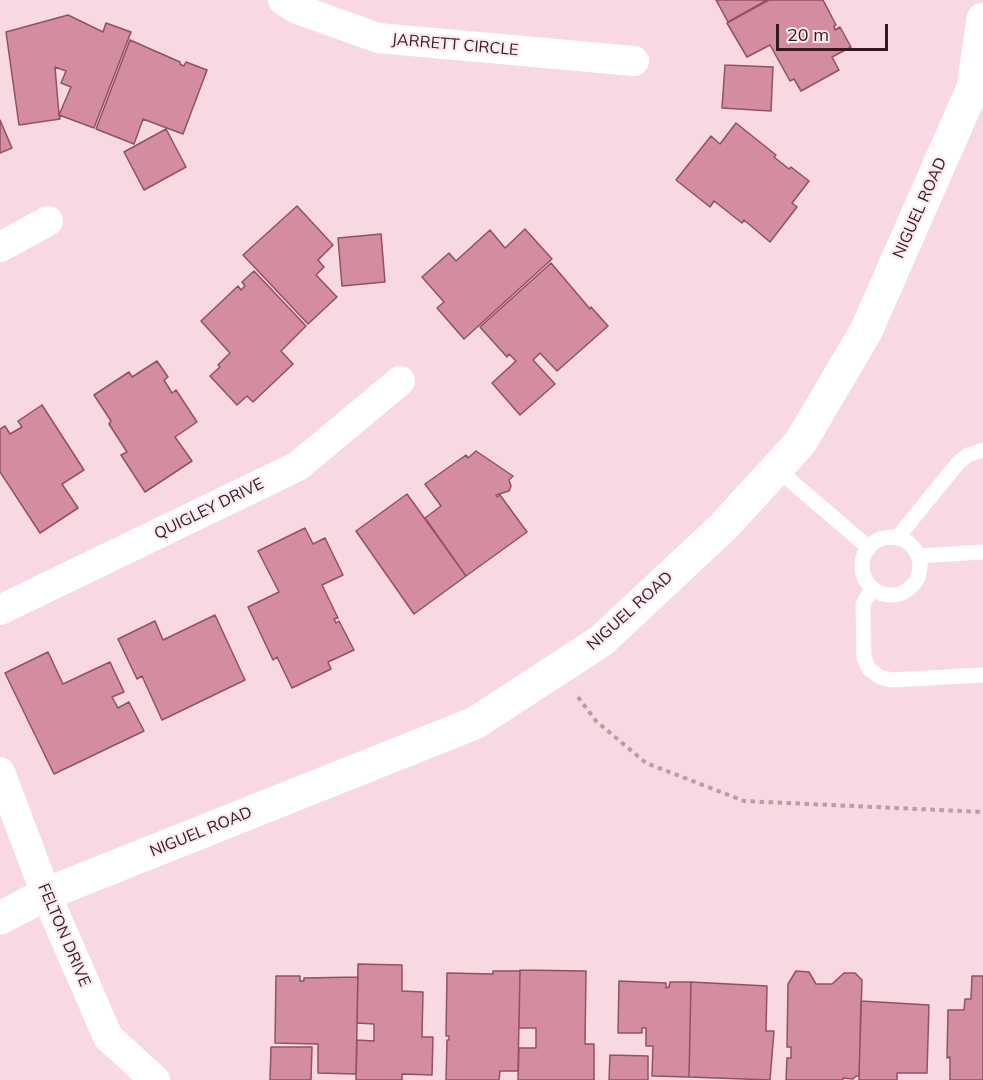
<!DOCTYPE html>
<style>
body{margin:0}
#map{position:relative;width:983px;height:1080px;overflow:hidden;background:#f9d9e1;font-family:Mulish,sans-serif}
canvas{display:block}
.scale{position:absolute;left:776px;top:24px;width:112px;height:27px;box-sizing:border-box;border:3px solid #351921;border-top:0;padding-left:8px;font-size:18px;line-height:21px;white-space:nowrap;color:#351921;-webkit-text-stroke:4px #fbebef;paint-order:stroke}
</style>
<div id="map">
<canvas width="983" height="1080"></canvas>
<div class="scale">20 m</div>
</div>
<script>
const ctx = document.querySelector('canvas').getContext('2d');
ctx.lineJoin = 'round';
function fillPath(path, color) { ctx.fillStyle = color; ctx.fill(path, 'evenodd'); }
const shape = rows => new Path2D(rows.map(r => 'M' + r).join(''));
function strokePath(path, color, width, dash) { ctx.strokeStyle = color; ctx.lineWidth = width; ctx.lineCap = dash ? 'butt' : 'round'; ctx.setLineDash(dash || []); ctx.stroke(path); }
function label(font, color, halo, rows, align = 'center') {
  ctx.font = font + ' Mulish,sans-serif'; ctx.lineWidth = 4.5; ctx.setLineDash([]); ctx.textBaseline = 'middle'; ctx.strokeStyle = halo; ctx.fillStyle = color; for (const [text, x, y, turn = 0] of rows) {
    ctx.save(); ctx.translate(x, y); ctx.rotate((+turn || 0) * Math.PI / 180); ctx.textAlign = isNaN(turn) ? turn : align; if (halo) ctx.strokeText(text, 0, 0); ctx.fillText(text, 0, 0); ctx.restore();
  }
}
const building = shape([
 [716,0,767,0,728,22,716,0],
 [769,0,823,0,836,25,834,26,835,30,840,27,851,47,832,57,839,70,801,91,794,79,790,81,770,45,747,57,727,23,769,0],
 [68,15,103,32,106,23,131,32,94,128,59,115,60,119,19,125,6,32,68,15],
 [55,67,66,71,61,83,71,87,59,115,55,67],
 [130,40,180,62,180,64,184,66,186,62,207,70,183,134,143,119,134,144,96,129,130,40],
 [725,65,773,67,771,111,722,108,725,65],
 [0,120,12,148,0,153,0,120],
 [736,123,776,155,774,157,789,169,791,167,809,181,792,203,797,207,770,242,744,220,742,223,714,201,710,207,676,180,711,136,720,144,736,123],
 [166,129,186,167,144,190,124,152,166,129],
 [297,206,333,245,318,260,324,267,316,275,337,297,308,324,243,255,297,206],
 [525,229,552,259,464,339,437,308,444,302,422,277,449,253,456,261,490,230,505,248,525,229],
 [381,234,385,282,342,286,338,238,381,234],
 [551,263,590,309,591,307,608,326,557,371,540,353,533,360,555,384,520,415,492,383,516,361,509,354,507,357,480,327,551,263],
 [254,271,306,326,281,351,293,364,253,402,247,396,237,405,210,376,220,367,218,365,230,353,201,321,238,286,241,290,245,286,242,282,254,271],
 [157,361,168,377,164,380,172,393,176,390,197,422,175,437,192,461,145,492,121,455,127,452,109,424,111,421,94,395,129,372,132,377,157,361],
 [42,405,84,470,62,484,78,508,40,533,0,472,0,429,5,426,10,434,22,427,18,421,42,405],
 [476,451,513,476,509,480,511,486,509,491,496,495,497,497,500,495,527,532,466,576,425,518,441,506,425,484,466,455,468,458,476,451],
 [407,494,466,576,414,614,356,531,407,494],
 [305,528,313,544,325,538,343,575,322,585,338,618,334,619,336,623,339,621,354,650,328,662,331,669,292,688,277,657,273,660,248,607,279,592,258,551,305,528],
 [215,615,245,680,162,720,142,676,137,679,118,639,155,621,163,640,215,615],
 [48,652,63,684,110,662,124,692,112,697,118,708,129,702,144,731,54,774,5,673,48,652],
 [358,964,402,965,402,991,423,992,422,1037,433,1037,432,1075,402,1074,402,1080,356,1080,357,1040,374,1041,374,1024,357,1023,358,964],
 [520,970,586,971,585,1044,594,1044,594,1080,518,1080,519,1048,536,1048,536,1028,519,1028,520,970],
 [493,971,520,971,518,1071,500,1071,499,1080,446,1080,447,1040,449,1040,449,1036,446,1036,447,973,493,974,493,971],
 [796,971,809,972,816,984,832,984,844,973,855,973,862,980,859,1076,856,1076,853,1079,843,1078,843,1080,786,1080,787,1058,791,1058,791,1047,787,1047,788,984,796,971],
 [276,976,300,976,300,981,304,981,304,978,358,977,356,1074,318,1073,318,1044,275,1043,276,976],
 [972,976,983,976,983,1080,950,1080,950,1057,947,1058,948,1010,964,1010,965,999,971,999,972,976],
 [619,981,666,983,666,988,669,987,670,982,691,982,689,1077,652,1076,653,1046,646,1046,646,1028,642,1028,642,1033,618,1033,619,981],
 [691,982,767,986,766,1031,774,1031,770,1080,689,1077,691,982],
 [861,1001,929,1005,927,1073,897,1073,897,1080,859,1080,861,1001],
 [271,1047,312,1047,311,1080,270,1080,271,1047],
 [610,1055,648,1056,648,1080,609,1080,610,1055]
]);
fillPath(building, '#d48ca0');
strokePath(building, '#925064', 1.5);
strokePath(shape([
 [578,697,596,721,646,763,744,801,983,812]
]), '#bb9ca4', 4, [4.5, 4.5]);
strokePath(shape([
 [777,469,869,548],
 '862 566a29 29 0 1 1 58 0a29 29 0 1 1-58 0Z',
 [897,538,958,463,968,455,983,450],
 [918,556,983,552],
 [872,589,863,604,864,658,869,669,880,677,892,680,983,675]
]), '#fff', 15);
strokePath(shape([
 [283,0,297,9,378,38,634,61],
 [0,247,48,221],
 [0,610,298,466,400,381],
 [0,772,46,894,108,1037,155,1080]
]), '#fff', 30);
strokePath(shape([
 [0,918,46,894,475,723,601,641,723,527,800,443,866,331,973,88,983,19]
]), '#fff', 33);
label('16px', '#351921', '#fbebef', [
 ["JARRETT CIRCLE",455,45,5],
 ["NIGUEL ROAD",920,208,-66],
 ["QUIGLEY DRIVE",209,509,-26],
 ["NIGUEL ROAD",630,611,-42],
 ["NIGUEL ROAD",201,832,-22],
 ["FELTON DRIVE",64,935,67]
]);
</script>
